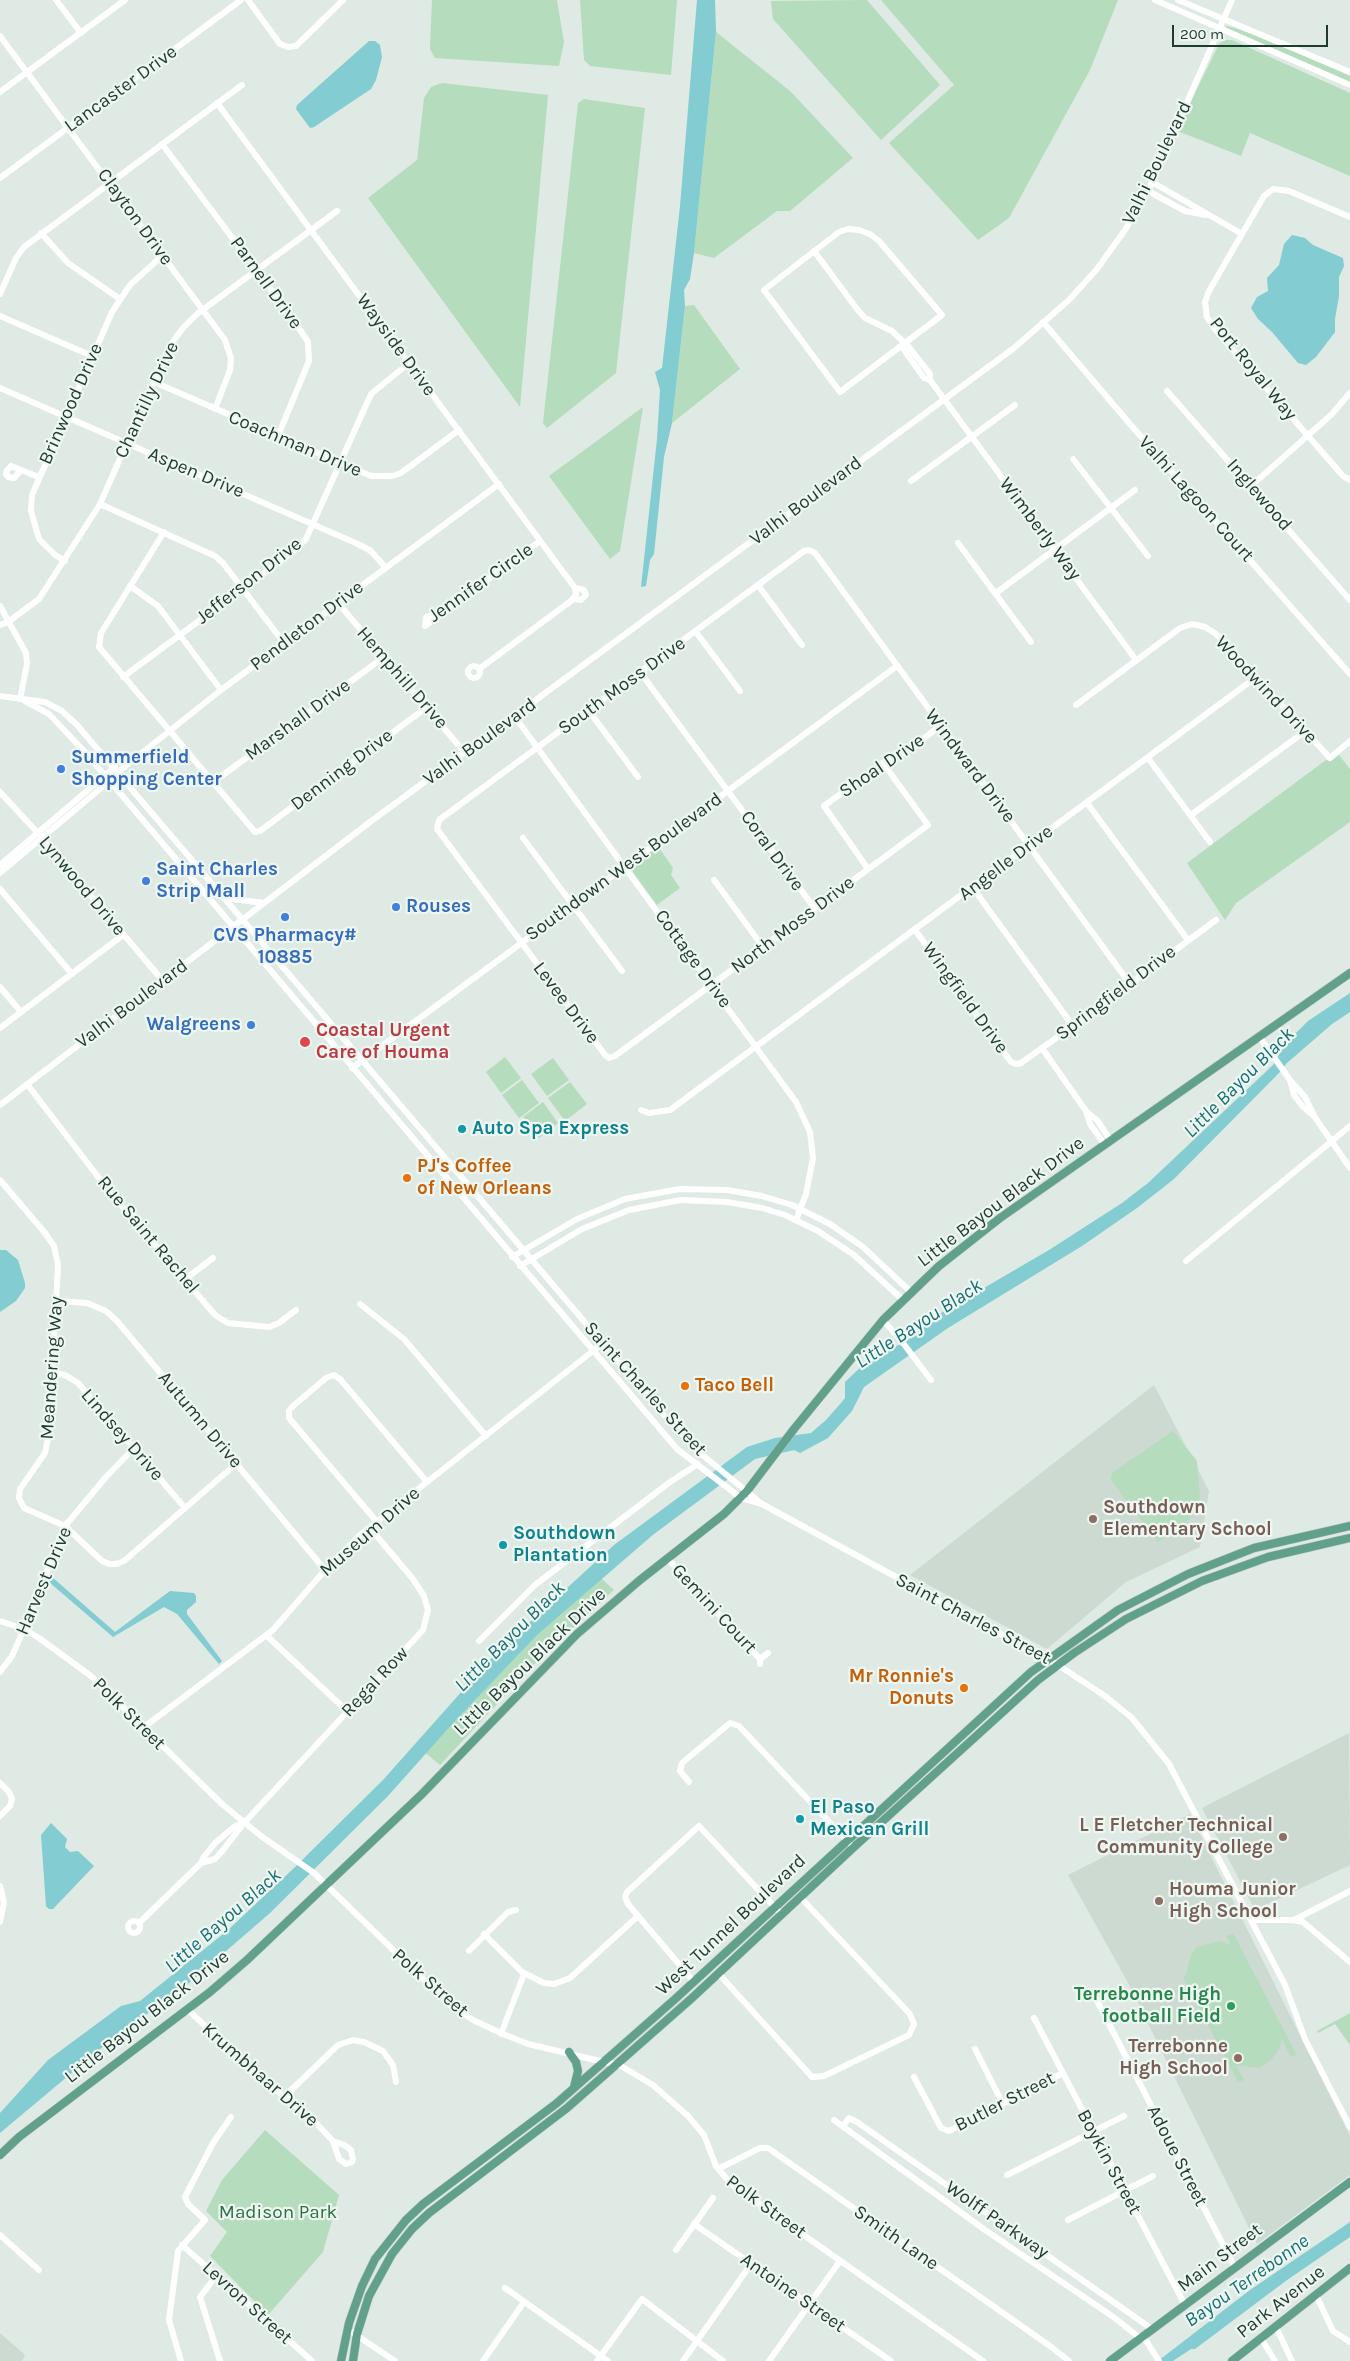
<!DOCTYPE html>
<style>
body{margin:0}
#map{position:relative;width:1350px;height:2361px;overflow:hidden;background:#deeae3;font-family:Karla,sans-serif}
canvas{display:block}
.scale{position:absolute;left:1172px;top:25px;width:156px;height:22px;box-sizing:border-box;border:2px solid #1f3a30;border-top:0;padding-left:6px;font-size:15px;line-height:18px;white-space:nowrap;color:#1f3a30;-webkit-text-stroke:4px #eef7f1;paint-order:stroke}
</style>
<div id="map">
<canvas width="1350" height="2361"></canvas>
<div class="scale">200 m</div>
</div>
<script>
const ctx = document.querySelector('canvas').getContext('2d');
ctx.lineJoin = 'round';
function fillPath(path, color) { ctx.fillStyle = color; ctx.fill(path, 'evenodd'); }
const shape = rows => new Path2D(rows.map(r => 'M' + r).join(''));
function strokePath(path, color, width, dash) { ctx.strokeStyle = color; ctx.lineWidth = width; ctx.lineCap = dash ? 'butt' : 'round'; ctx.setLineDash(dash || []); ctx.stroke(path); }
function label(font, color, halo, rows, align = 'center') {
  ctx.font = font + ' Karla,sans-serif'; ctx.lineWidth = 4.5; ctx.setLineDash([]); ctx.textBaseline = 'middle'; ctx.strokeStyle = halo; ctx.fillStyle = color; for (const [text, x, y, turn = 0] of rows) {
    ctx.save(); ctx.translate(x, y); ctx.rotate((+turn || 0) * Math.PI / 180); ctx.textAlign = isNaN(turn) ? turn : align; if (halo) ctx.strokeText(text, 0, 0); ctx.fillText(text, 0, 0); ctx.restore();
  }
}
fillPath(shape([
 [1154,1385,1209,1491,1200,1547,1126,1582,1047,1649,910,1575],
 [1349,1733,1350,1865,1255,1910,1202,1808],
 [1190,1814,1350,2136,1350,2175,1257,2244,1127,1981,1068,1875],
 [0,2333,25,2355,22,2361,0,2361]
]), '#ccdad2');
fillPath(shape([
 [432,0,557,0,564,42,559,66,435,58,430,49],
 [580,0,677,0,671,75,590,66,584,60],
 [867,0,940,85,881,140,773,19,771,1],
 [881,0,1118,0,1090,70,1009,218,978,240,889,143,954,85],
 [1228,26,1262,37,1350,76,1350,84,1225,27],
 [716,32,790,91,853,158,790,211,777,211,714,258,694,253],
 [1225,40,1232,40,1350,93,1350,176,1250,133,1241,156,1180,132,1179,129,1196,91,1219,44],
 [442,83,548,95,520,407,368,198,417,160,424,98,431,87],
 [584,99,645,108,616,373,547,428,543,423,578,103],
 [694,305,740,369,672,423,685,306],
 [643,407,620,551,610,559,549,476],
 [1339,755,1350,769,1350,822,1236,903,1225,920,1187,863,1326,760,1330,761],
 [658,846,673,868,671,875,680,888,657,905,633,872,632,867],
 [505,1057,521,1078,501,1093,486,1072],
 [553,1058,569,1080,547,1096,531,1074],
 [522,1080,539,1103,519,1118,502,1095],
 [570,1082,587,1104,565,1121,548,1098],
 [543,1102,558,1123,539,1138,523,1117],
 [1173,1431,1197,1461,1200,1497,1189,1520,1158,1542,1111,1480,1112,1473],
 [600,1577,614,1590,538,1660,440,1765,423,1751,523,1645],
 [1233,1933,1296,2054,1291,2057,1282,2039,1279,2049,1271,2060,1259,2068,1236,2065,1244,2080,1238,2082,1183,1977,1186,1975,1191,1954,1197,1947,1220,1941,1231,1945,1227,1936],
 [1350,2013,1350,2045,1335,2024,1318,2033,1317,2031],
 [265,2130,339,2195,323,2252,268,2315,210,2256,227,2232,206,2211,222,2180]
]), '#b5dcbc');
fillPath(shape([
 [697,0,715,0,716,32,694,253,690,279,684,290,685,306,672,423,664,457,654,554,650,560,646,586,641,587,657,439,660,390,655,372,662,368,680,206],
 [369,41,375,41,380,45,382,57,376,80,371,89,314,127,310,128,296,109,297,105],
 [1292,235,1305,238,1313,245,1343,258,1344,266,1339,277,1339,296,1335,319,1335,332,1316,357,1306,365,1298,363,1272,332,1258,319,1251,308,1257,297,1268,291,1267,278,1279,265,1284,244],
 [1350,993,1350,1012,1332,1024,1287,1063,1279,1073,1174,1179,1137,1208,1082,1246,948,1328,864,1387,852,1411,828,1438,800,1453,794,1450,755,1459,654,1534,538,1634,453,1723,388,1796,270,1913,181,1990,117,2035,0,2133,0,2113,48,2060,121,2006,140,2001,228,1930,294,1868,383,1780,512,1635,531,1621,614,1545,747,1447,775,1438,811,1433,826,1420,841,1403,845,1398,845,1382,865,1363,908,1340,941,1313,1049,1250,1122,1203,1148,1183,1273,1065,1285,1044,1308,1021],
 [0,1250,6,1250,18,1260,25,1283,25,1288,16,1301,0,1312],
 [52,1577,115,1632,170,1591,194,1593,196,1596,196,1602,187,1610,187,1614,222,1661,219,1664,177,1614,164,1607,113,1637,49,1582],
 [51,1823,67,1839,65,1847,70,1852,78,1851,94,1866,53,1909,49,1909,46,1906,41,1835],
 [1350,2222,1350,2237,1287,2280,1195,2349,1191,2349,1173,2361,1158,2361,1250,2290]
]), '#83ccd1');
const major = shape([
 [569,2052,576,2062,578,2071,574,2087],
 [0,2155,19,2137,210,1992,247,1960,422,1794,577,1634,640,1580,724,1514,747,1491,794,1429,883,1320,939,1266,1000,1218,1350,973],
 [341,2361,349,2323,362,2286,375,2259,406,2220,423,2204,557,2103,674,2000,1031,1672,1118,1610,1188,1574,1254,1548,1350,1526],
 [353,2361,357,2334,369,2296,392,2254,412,2229,429,2213,567,2108,692,1998,854,1847,1038,1680,1074,1653,1126,1619,1202,1581,1268,1557,1350,1538],
 [1110,2361,1350,2182],
 [1232,2361,1350,2268]
]);
strokePath(major, '#bcc4c1', 9);
strokePath(shape([
 [56,0,81,33],
 [248,0,280,44,288,47,296,46,343,0],
 [1155,0,1350,85],
 [1178,0,1350,72],
 [0,36,225,340,231,358,230,370,215,409],
 [0,92,125,0],
 [217,103,575,588],
 [162,144,293,319,308,342,309,361,278,436],
 [0,178,241,0],
 [1152,182,1242,234],
 [1148,191,1185,211,1206,215],
 [1350,217,1289,191,1273,189,1264,196,1209,291,1205,302,1207,317,1214,328,1343,476,1350,480],
 [848,229,859,230,870,234,879,241,942,315,840,392,764,290,839,232,848,229],
 [41,233,68,263,120,299],
 [814,251,857,309,865,318,892,331,909,347,930,374,930,380],
 [0,294,16,258,24,247,242,85],
 [0,316,92,356],
 [1043,322,1130,424,1350,674],
 [904,344,904,350,924,378,930,380,944,399,1136,660],
 [154,382,371,476,392,476,401,473,459,430],
 [0,388,358,544,371,551,386,568],
 [1167,391,1350,600],
 [1073,459,1148,556],
 [11,466,21,470,14,478,8,477,6,474,7,470,11,466],
 [21,470,39,477],
 [911,481,1015,405],
 [1251,486,1332,414,1350,393],
 [100,504,215,556,223,563,284,643],
 [164,532,101,633,99,647,255,832,260,831,427,707],
 [958,543,1031,642],
 [65,561,55,555,39,539,31,511,32,495,112,312,130,285,163,255],
 [758,585,802,645],
 [130,586,158,606,221,690],
 [996,593,1135,490],
 [574,599,581,600,586,595,584,590,575,588],
 [338,603,465,753],
 [0,606,26,653,27,664,20,699],
 [0,625,8,622,39,599,100,504,169,347,183,328,197,314,337,211],
 [425,626,540,541],
 [425,626,426,617,430,616,436,618],
 [696,632,740,691],
 '468 672a6 6 0 1 1 12 0a6 6 0 1 1-12 0Z',
 [479,669,571,601,576,595,575,588],
 [640,672,815,909],
 [123,677,295,550,306,539,371,394,409,363],
 [0,696,45,702,62,711,77,725,662,1413,700,1453,762,1504,1058,1665,1105,1696,1132,1718,1169,1764,1285,1985,1305,2039,1350,2127],
 [25,701,49,714,85,752,677,1449,741,1498,761,1504],
 [1076,705,1180,628,1192,624,1205,627,1216,634,1330,758,1350,741],
 [589,711,638,777],
 [515,717,796,1102,810,1132,813,1158,806,1194,796,1220],
 [1148,758,1210,842],
 [883,763,928,825,615,1056,609,1058,605,1055,437,829,439,820,804,551,809,550,815,553,1130,984],
 [118,772,221,690,499,484],
 [212,783,384,657],
 [0,792,36,831,163,981],
 [1087,803,1188,940],
 [1191,815,1304,732],
 [523,838,622,971],
 [0,865,115,767],
 [868,869,824,806,883,763,911,748,940,726],
 [0,873,119,773],
 [714,880,763,947],
 [973,888,1073,1026],
 [0,889,72,974],
 [224,898,264,903],
 [915,930,1011,1062,1016,1064,1021,1063,1073,1026,1216,920],
 [0,987,21,1012],
 [0,1028,123,935],
 [1259,1036,1290,1080,1305,1097,1314,1115],
 [1042,1048,1086,1111,1090,1124,1105,1145],
 [352,1068,897,666],
 [1290,1080,1294,1095,1303,1107,1314,1116,1350,1168],
 [27,1084,105,1186,215,1315,228,1323,269,1327,279,1323,296,1310],
 [0,1105,370,822,1014,348,1069,300,1097,269,1125,230,1148,191,1232,0],
 [641,1110,649,1113,670,1110,1255,678],
 [1087,1112,1097,1120,1111,1141],
 [0,1180,45,1233,54,1246,58,1265,49,1433,45,1453,20,1489,19,1498,24,1508,65,1526,102,1561,109,1564,116,1564,124,1561,237,1463],
 [512,1257,577,1219,625,1199,680,1189,727,1190,762,1196,792,1205,830,1224,863,1247,911,1292],
 [1186,1261,1350,1126],
 [520,1266,582,1229,629,1210,681,1200,727,1202,762,1208,785,1215,818,1231,854,1255,903,1300],
 [184,1280,213,1258],
 [57,1301,87,1303,106,1311,117,1321,325,1570],
 [360,1304,404,1339,486,1436],
 [883,1320,900,1339,931,1380],
 [53,1373,65,1375,78,1383,185,1508],
 [377,1522,289,1418,289,1411,292,1407,326,1378,334,1375,340,1379,427,1482],
 [668,1559,760,1659],
 [0,1621,24,1629,39,1638,91,1676,222,1804,261,1836,314,1873,450,2005,473,2020,503,2034,528,2044,621,2066,653,2085,688,2116,704,2135,716,2166,731,2184,983,2361],
 [267,1636,348,1712],
 [479,1641,535,1585,670,1482,698,1464],
 [760,1664,760,1659,768,1653],
 [0,1672,12,1656,24,1629,65,1526,106,1477,134,1448],
 [144,1727,273,1630,325,1570,360,1535,603,1343],
 [689,1782,680,1771,682,1763,730,1723,739,1726,849,1843],
 [0,1783,9,1792,12,1799,10,1806,0,1816],
 [201,1863,215,1859,223,1850,244,1823,423,1630,428,1610,424,1596,413,1579,370,1528],
 [0,1886,4,1903,0,1922],
 [1251,1920,1294,1920,1303,1922,1350,1962],
 [1294,1920,1350,1891],
 '128 1927a6 6 0 1 1 12 0a6 6 0 1 1-12 0Z',
 [139,1923,201,1863,203,1858,215,1843,235,1826,244,1823],
 [484,1934,522,1972,544,1983,554,1984,570,1978,638,1916],
 [469,1951,508,1912,516,1910],
 [719,1974,812,2077,824,2076,909,2035,914,2024,910,2014,801,1898],
 [694,1982,628,1904,625,1897,627,1892,699,1826,782,1915],
 [1092,1991,1235,2268],
 [187,2009,259,2076,314,2121,333,2141],
 [1034,2018,1185,2305],
 [501,2034,524,1974],
 [975,2049,1003,2104],
 [914,2077,941,2128,949,2131,1063,2073],
 [284,2097,338,2045,353,2040,364,2042,383,2051,393,2065,396,2082],
 [834,2120,985,2230,1112,2316,1140,2338],
 [843,2126,849,2118,857,2122,1152,2329],
 [333,2141,344,2145,351,2150,353,2159,352,2162,346,2164,339,2159,333,2141],
 [718,2169,760,2148,768,2148,1050,2346,1069,2361],
 [1007,2175,1124,2116],
 [1068,2220,1153,2176],
 [694,2224,891,2361],
 [0,2235,39,2270],
 [182,2245,312,2361],
 [676,2250,713,2198],
 [216,2276,200,2297,220,2361],
 [505,2288,608,2361],
 [1316,2295,1333,2331,1350,2342],
 [1276,2327,1292,2361],
 [347,2329,395,2361],
 [1143,2336,1159,2361],
 [1261,2338,1275,2361],
 [181,2361,169,2320,178,2251,205,2220,188,2204,185,2197,213,2143,231,2117],
 [483,2361,524,2302],
 [597,2361,642,2299,723,2361],
 [683,2361,751,2264],
 [769,2361,840,2261]
]), '#fff', 6);
strokePath(major, '#61a18b', 8);
for (const [x, y, r, color] of [
 [61,769,5,"#3f7fe0"],
 [146,881,5,"#3f7fe0"],
 [396,907,5,"#3f7fe0"],
 [285,917,5,"#3f7fe0"],
 [251,1025,5,"#3f7fe0"],
 [305,1042,6,"#e0444e"],
 [462,1129,5,"#0f9aa8"],
 [407,1178,5,"#e8710a"],
 [685,1386,5,"#e8710a"],
 [1093,1519,5,"#8d6e63"],
 [503,1545,5,"#0f9aa8"],
 [964,1688,5,"#e8710a"],
 [800,1819,5,"#0f9aa8"],
 [1283,1837,5,"#8d6e63"],
 [1159,1901,5,"#8d6e63"],
 [1231,2006,5,"#2e9e5b"],
 [1238,2058,5,"#8d6e63"]
]) { const dot = new Path2D(); dot.arc(x, y, r, 0, 2 * Math.PI); ctx.fillStyle = color; ctx.fill(dot); strokePath(dot, '#eef7f1', 2); }
label('19px', '#1f3a30', '#eef7f1', [
 ["Lancaster Drive",121,89,-36],
 ["Valhi Boulevard",1157,163,-64],
 ["Clayton Drive",135,217,54],
 ["Parnell Drive",266,283,54],
 ["Wayside Drive",396,345,54],
 ["Port Royal Way",1253,369,51],
 ["Chantilly Drive",147,400,-65],
 ["Brinwood Drive",71,404,-66],
 ["Coachman Drive",295,444,23],
 ["Aspen Drive",196,473,23],
 ["Inglewood",1259,495,49],
 ["Valhi Lagoon Court",1196,499,48],
 ["Valhi Boulevard",806,501,-37],
 ["Wimberly Way",1040,529,53],
 ["Jefferson Drive",249,581,-38],
 ["Jennifer Circle",481,583,-35],
 ["Pendleton Drive",307,626,-37],
 ["Hemphill Drive",402,678,49],
 ["South Moss Drive",622,686,-36],
 ["Woodwind Drive",1266,690,47],
 ["Marshall Drive",298,720,-36],
 ["Valhi Boulevard",480,742,-36],
 ["Shoal Drive",882,766,-34],
 ["Windward Drive",970,766,53],
 ["Denning Drive",342,770,-37],
 ["Coral Drive",772,851,54],
 ["Angelle Drive",1006,863,-37],
 ["Southdown West Boulevard",624,867,-36],
 ["Lynwood Drive",82,886,50],
 ["North Moss Drive",793,925,-37],
 ["Cottage Drive",693,959,54],
 ["Springfield Drive",1116,993,-37],
 ["Wingfield Drive",965,998,54],
 ["Levee Drive",566,1003,53],
 ["Valhi Boulevard",132,1004,-37],
 ["Little Bayou Black Drive",1001,1202,-37],
 ["Rue Saint Rachel",148,1235,50],
 ["Meandering Way",52,1368,-86],
 ["Saint Charles Street",645,1389,48],
 ["Autumn Drive",200,1420,50],
 ["Lindsey Drive",122,1435,49],
 ["Museum Drive",370,1532,-41],
 ["Harvest Drive",44,1581,-67],
 ["Gemini Court",714,1609,47],
 ["Saint Charles Street",973,1619,28],
 ["Little Bayou Black Drive",530,1662,-44],
 ["Regal Row",375,1682,-47],
 ["Polk Street",129,1714,45],
 ["West Tunnel Boulevard",731,1925,-43],
 ["Polk Street",430,1983,41],
 ["Little Bayou Black Drive",147,2017,-38],
 ["Krumbhaar Drive",260,2075,41],
 ["Butler Street",1005,2102,-27],
 ["Adoue Street",1177,2156,63],
 ["Boykin Street",1109,2162,62],
 ["Polk Street",766,2207,36],
 ["Wolff Parkway",997,2220,35],
 ["Smith Lane",896,2238,35],
 ["Main Street",1220,2258,-37],
 ["Antoine Street",793,2293,35],
 ["Park Avenue",1281,2302,-38],
 ["Levron Street",247,2303,42]
]);
label('bold 19px', '#366cbe', '#eef7f1', [
 ["Summerfield",71,758],
 ["Shopping Center",71,780],
 ["Saint Charles",156,870],
 ["Strip Mall",156,892],
 ["Rouses",406,907],
 ["CVS Pharmacy#",285,936,"center"],
 ["10885",285,958,"center"],
 ["Walgreens",241,1025,"right"]
], 'left');
label('bold 19px', '#be3a42', '#eef7f1', [
 ["Coastal Urgent",316,1031],
 ["Care of Houma",316,1053]
], 'left');
label('bold 19px', '#0d838f', '#eef7f1', [
 ["Auto Spa Express",472,1129],
 ["Southdown",513,1534],
 ["Plantation",513,1556],
 ["El Paso",810,1808],
 ["Mexican Grill",810,1830]
], 'left');
label('bold 19px', '#c56008', '#eef7f1', [
 ["PJ's Coffee",417,1167],
 ["of New Orleans",417,1189],
 ["Taco Bell",695,1386],
 ["Mr Ronnie's",954,1677,"right"],
 ["Donuts",954,1699,"right"]
], 'left');
label('bold 19px', '#785e54', '#eef7f1', [
 ["Southdown",1103,1508],
 ["Elementary School",1103,1530],
 ["L E Fletcher Technical",1273,1826,"right"],
 ["Community College",1273,1848,"right"],
 ["Houma Junior",1169,1890],
 ["High School",1169,1912],
 ["Terrebonne",1228,2047,"right"],
 ["High School",1228,2069,"right"]
], 'left');
label('bold 19px', '#27864d', '#eef7f1', [
 ["Terrebonne High",1221,1995],
 ["football Field",1221,2017]
], 'right');
label('19px', '#29713e', '#eef7f1', [
 ["Madison Park",278,2213]
]);
label('italic 20px', '#186f76', '#eef7f1', [
 ["Little Bayou Black",1239,1083,-45],
 ["Little Bayou Black",919,1324,-33],
 ["Little Bayou Black",510,1637,-45],
 ["Little Bayou Black",223,1921,-41],
 ["Bayou Terrebonne",1247,2281,-35]
]);
</script>
